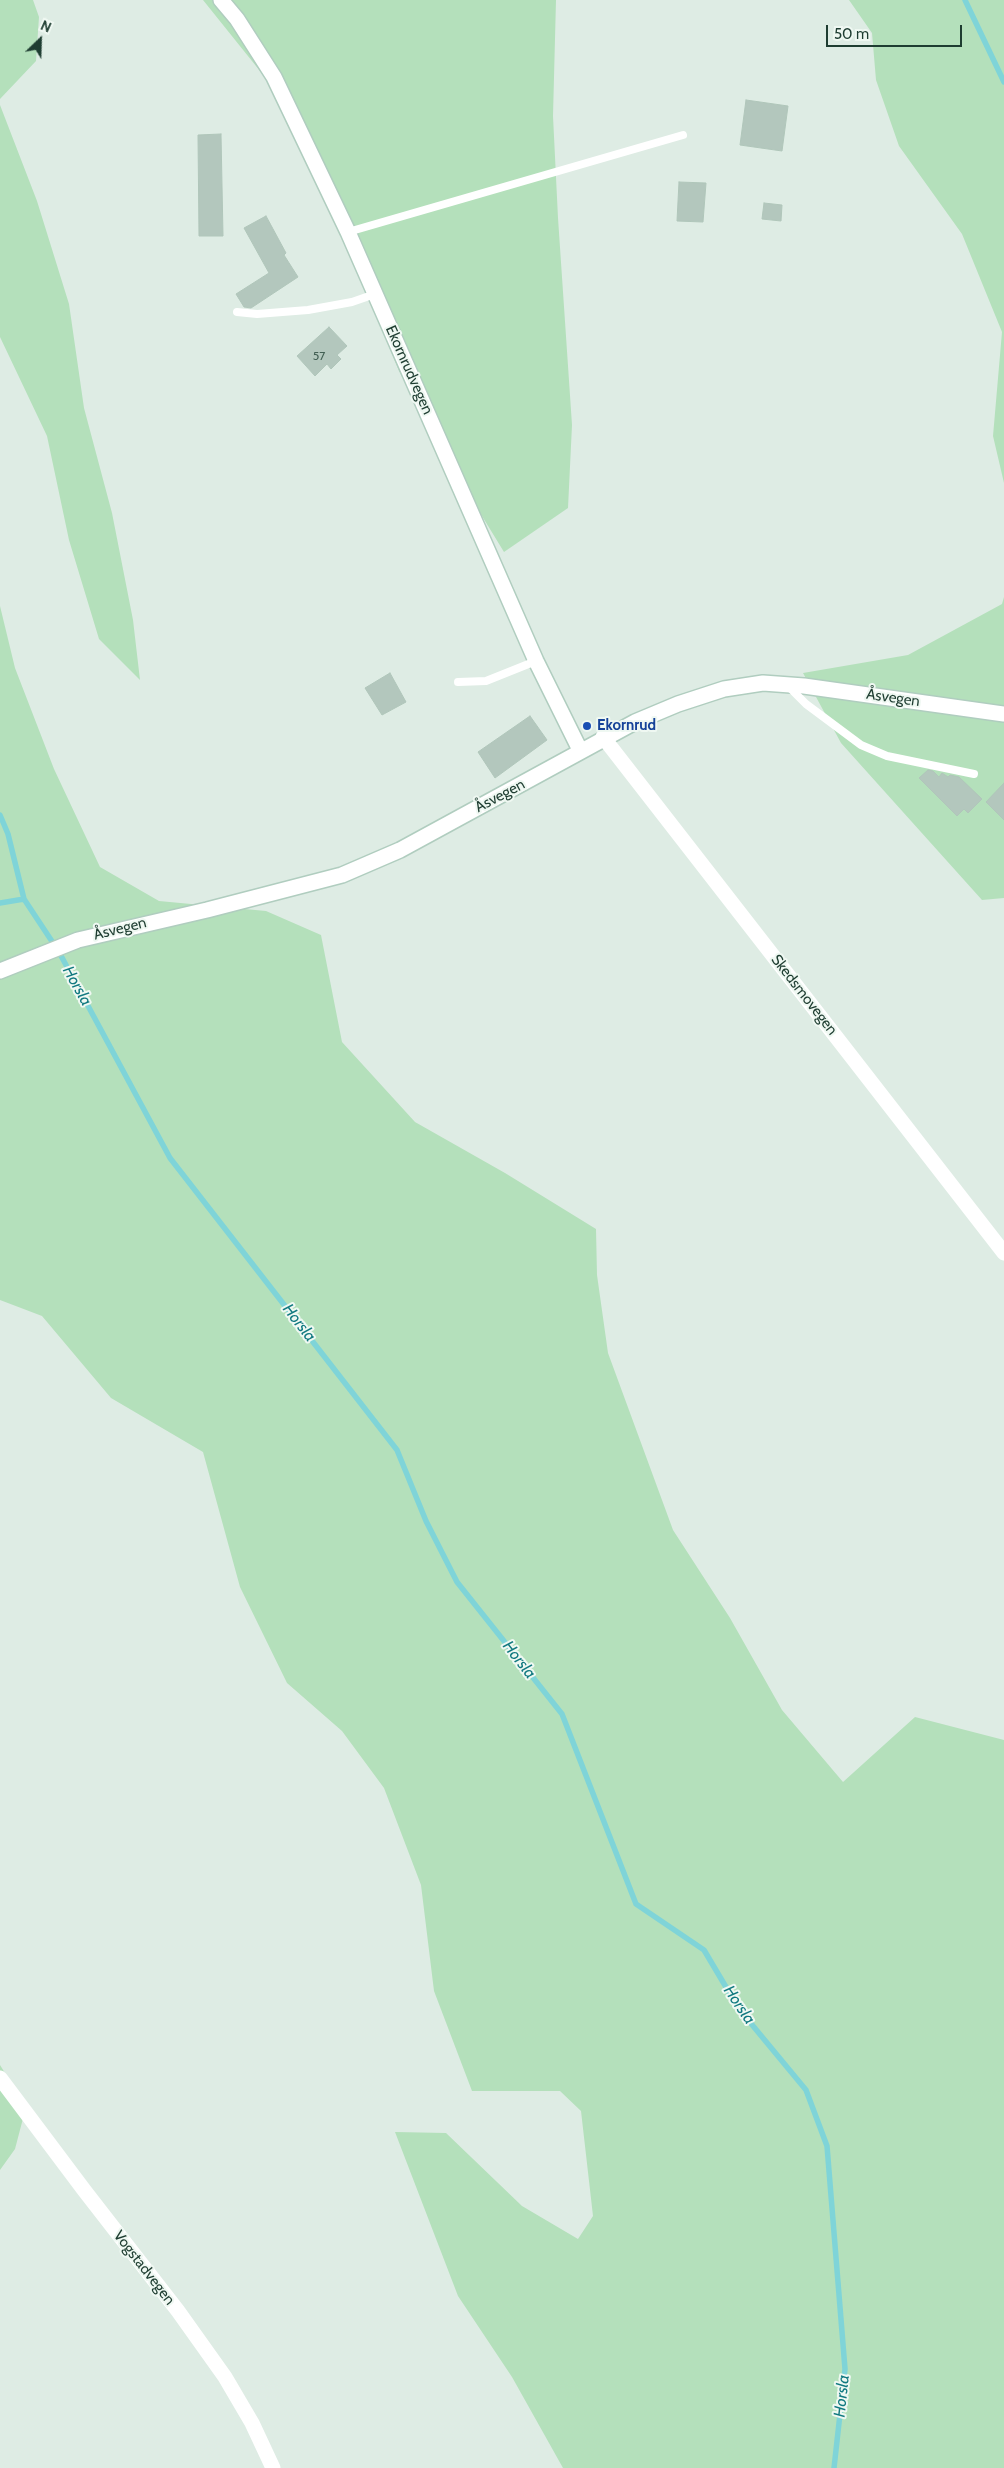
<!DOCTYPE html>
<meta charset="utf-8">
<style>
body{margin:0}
#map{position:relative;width:1004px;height:2468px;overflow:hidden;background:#deece4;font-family:Cabin,sans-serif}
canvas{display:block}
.north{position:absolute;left:15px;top:15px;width:50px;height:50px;-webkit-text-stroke:4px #eff8f2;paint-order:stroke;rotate:24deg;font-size:14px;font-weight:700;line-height:20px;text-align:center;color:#1e3d31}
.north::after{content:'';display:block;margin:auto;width:18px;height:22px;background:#1e3d31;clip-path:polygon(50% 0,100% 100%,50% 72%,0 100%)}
.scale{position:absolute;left:826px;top:25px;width:136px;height:22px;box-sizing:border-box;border:2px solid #1e3d31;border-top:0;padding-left:6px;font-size:15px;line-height:18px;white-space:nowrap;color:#1e3d31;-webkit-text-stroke:4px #eff8f2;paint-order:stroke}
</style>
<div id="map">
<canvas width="1004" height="2468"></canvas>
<div class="north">N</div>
<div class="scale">50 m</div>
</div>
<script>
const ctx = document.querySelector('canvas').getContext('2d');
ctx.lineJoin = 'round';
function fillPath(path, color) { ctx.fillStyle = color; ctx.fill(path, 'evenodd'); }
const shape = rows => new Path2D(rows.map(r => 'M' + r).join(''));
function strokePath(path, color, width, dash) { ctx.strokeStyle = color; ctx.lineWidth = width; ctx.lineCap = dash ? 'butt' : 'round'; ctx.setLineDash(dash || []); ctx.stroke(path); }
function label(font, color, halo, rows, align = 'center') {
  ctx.font = font + ' Cabin,sans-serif'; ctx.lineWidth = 4; ctx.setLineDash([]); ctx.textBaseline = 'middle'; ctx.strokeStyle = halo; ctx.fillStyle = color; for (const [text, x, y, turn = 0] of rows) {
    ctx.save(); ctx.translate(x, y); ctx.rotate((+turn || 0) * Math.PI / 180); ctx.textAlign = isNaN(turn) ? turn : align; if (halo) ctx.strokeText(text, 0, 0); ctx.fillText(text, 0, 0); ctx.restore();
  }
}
fillPath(shape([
 [0,0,33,0,39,17,36,61,0,99],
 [203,0,556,0,553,116,558,218,572,425,568,508,504,552,449,462,399,371,317,173,268,81],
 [849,0,1004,0,1004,483,993,436,1002,332,962,234,899,146,876,80,872,33],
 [0,105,37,201,69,304,84,408,112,513,133,620,140,680,99,639,69,540,47,436,0,337],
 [1004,597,1004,898,982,900,841,743,803,673,908,655,1002,604],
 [0,606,15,668,54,769,100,867,159,901,266,911,321,935,342,1042,415,1122,505,1173,596,1229,597,1275,608,1353,673,1530,730,1618,782,1710,843,1782,915,1717,1004,1740,1004,2468,563,2468,512,2377,458,2296,395,2132,446,2133,522,2206,578,2239,593,2216,581,2111,560,2091,472,2091,434,1991,421,1885,384,1788,342,1731,287,1683,240,1587,203,1452,111,1398,42,1316,0,1300],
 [0,2065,26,2107,15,2149,0,2170]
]), '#b4e0bb');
strokePath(shape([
 [965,0,1004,82],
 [0,815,8,834,24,899,59,952,170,1158,397,1450,426,1521,457,1582,562,1714,636,1904,704,1950,739,2009,806,2090,827,2146,845,2369,834,2468],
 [0,903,24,899]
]), '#7fd4d8', 5.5);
const building = shape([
 [746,100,788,106,782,151,740,145,746,100],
 [221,134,223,236,199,236,198,135,221,134],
 [679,182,706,183,703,222,677,221,679,182],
 [764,203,782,205,781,221,762,219,764,203],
 [266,216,286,253,284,255,298,277,251,308,244,307,236,294,269,273,244,228,266,216],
 [329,327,347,346,337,355,341,359,331,369,327,364,315,376,297,356,329,327],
 [390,673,406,702,382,715,365,688,390,673],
 [530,716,547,740,495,778,478,752,530,716],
 [928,770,933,771,939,777,942,773,948,777,950,775,959,777,982,799,968,813,964,809,957,816,919,778,928,770],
 [1004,783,1004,820,986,802,1004,783]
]);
fillPath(building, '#b3c7bd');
strokePath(building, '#b0c6ba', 1);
const secondary = shape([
 [221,0,237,19,274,77,348,232,536,661,580,750],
 [0,971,78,940,207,910,342,875,400,850,635,722,678,704,724,689,763,683,804,686,1004,714]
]);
strokePath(secondary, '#b0cdbf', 18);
strokePath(shape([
 [348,232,683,135],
 [237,312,257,314,308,310,352,302,375,294],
 [458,682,486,681,536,661],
 [788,686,806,704,861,745,887,756,974,774]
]), '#fff', 8);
strokePath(shape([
 [603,737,1004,1253],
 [0,2078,84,2190,178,2311,225,2377,252,2423,273,2468]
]), '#fff', 15);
strokePath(secondary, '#fff', 15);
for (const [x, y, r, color] of [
 [587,726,5,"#1a4fb4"]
]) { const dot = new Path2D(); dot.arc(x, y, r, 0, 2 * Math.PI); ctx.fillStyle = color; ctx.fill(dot); strokePath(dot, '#eff8f2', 2); }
label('12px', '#436054', null, [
 ["57",319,356]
]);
label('15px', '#1e3d31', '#eff8f2', [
 ["Ekornrudvegen",409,370,66],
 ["Åsvegen",893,698,8],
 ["Åsvegen",500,796,-28],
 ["Åsvegen",120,929,-14],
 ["Skedsmovegen",804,995,52],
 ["Vogstadvegen",144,2268,52]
]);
label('bold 15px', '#164399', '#eff8f2', [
 ["Ekornrud",597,726]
], 'left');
label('italic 16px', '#117980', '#eff8f2', [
 ["Horsla",77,986,61],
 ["Horsla",299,1323,52],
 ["Horsla",519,1660,52],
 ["Horsla",739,2005,56],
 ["Horsla",842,2396,-84]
]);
</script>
